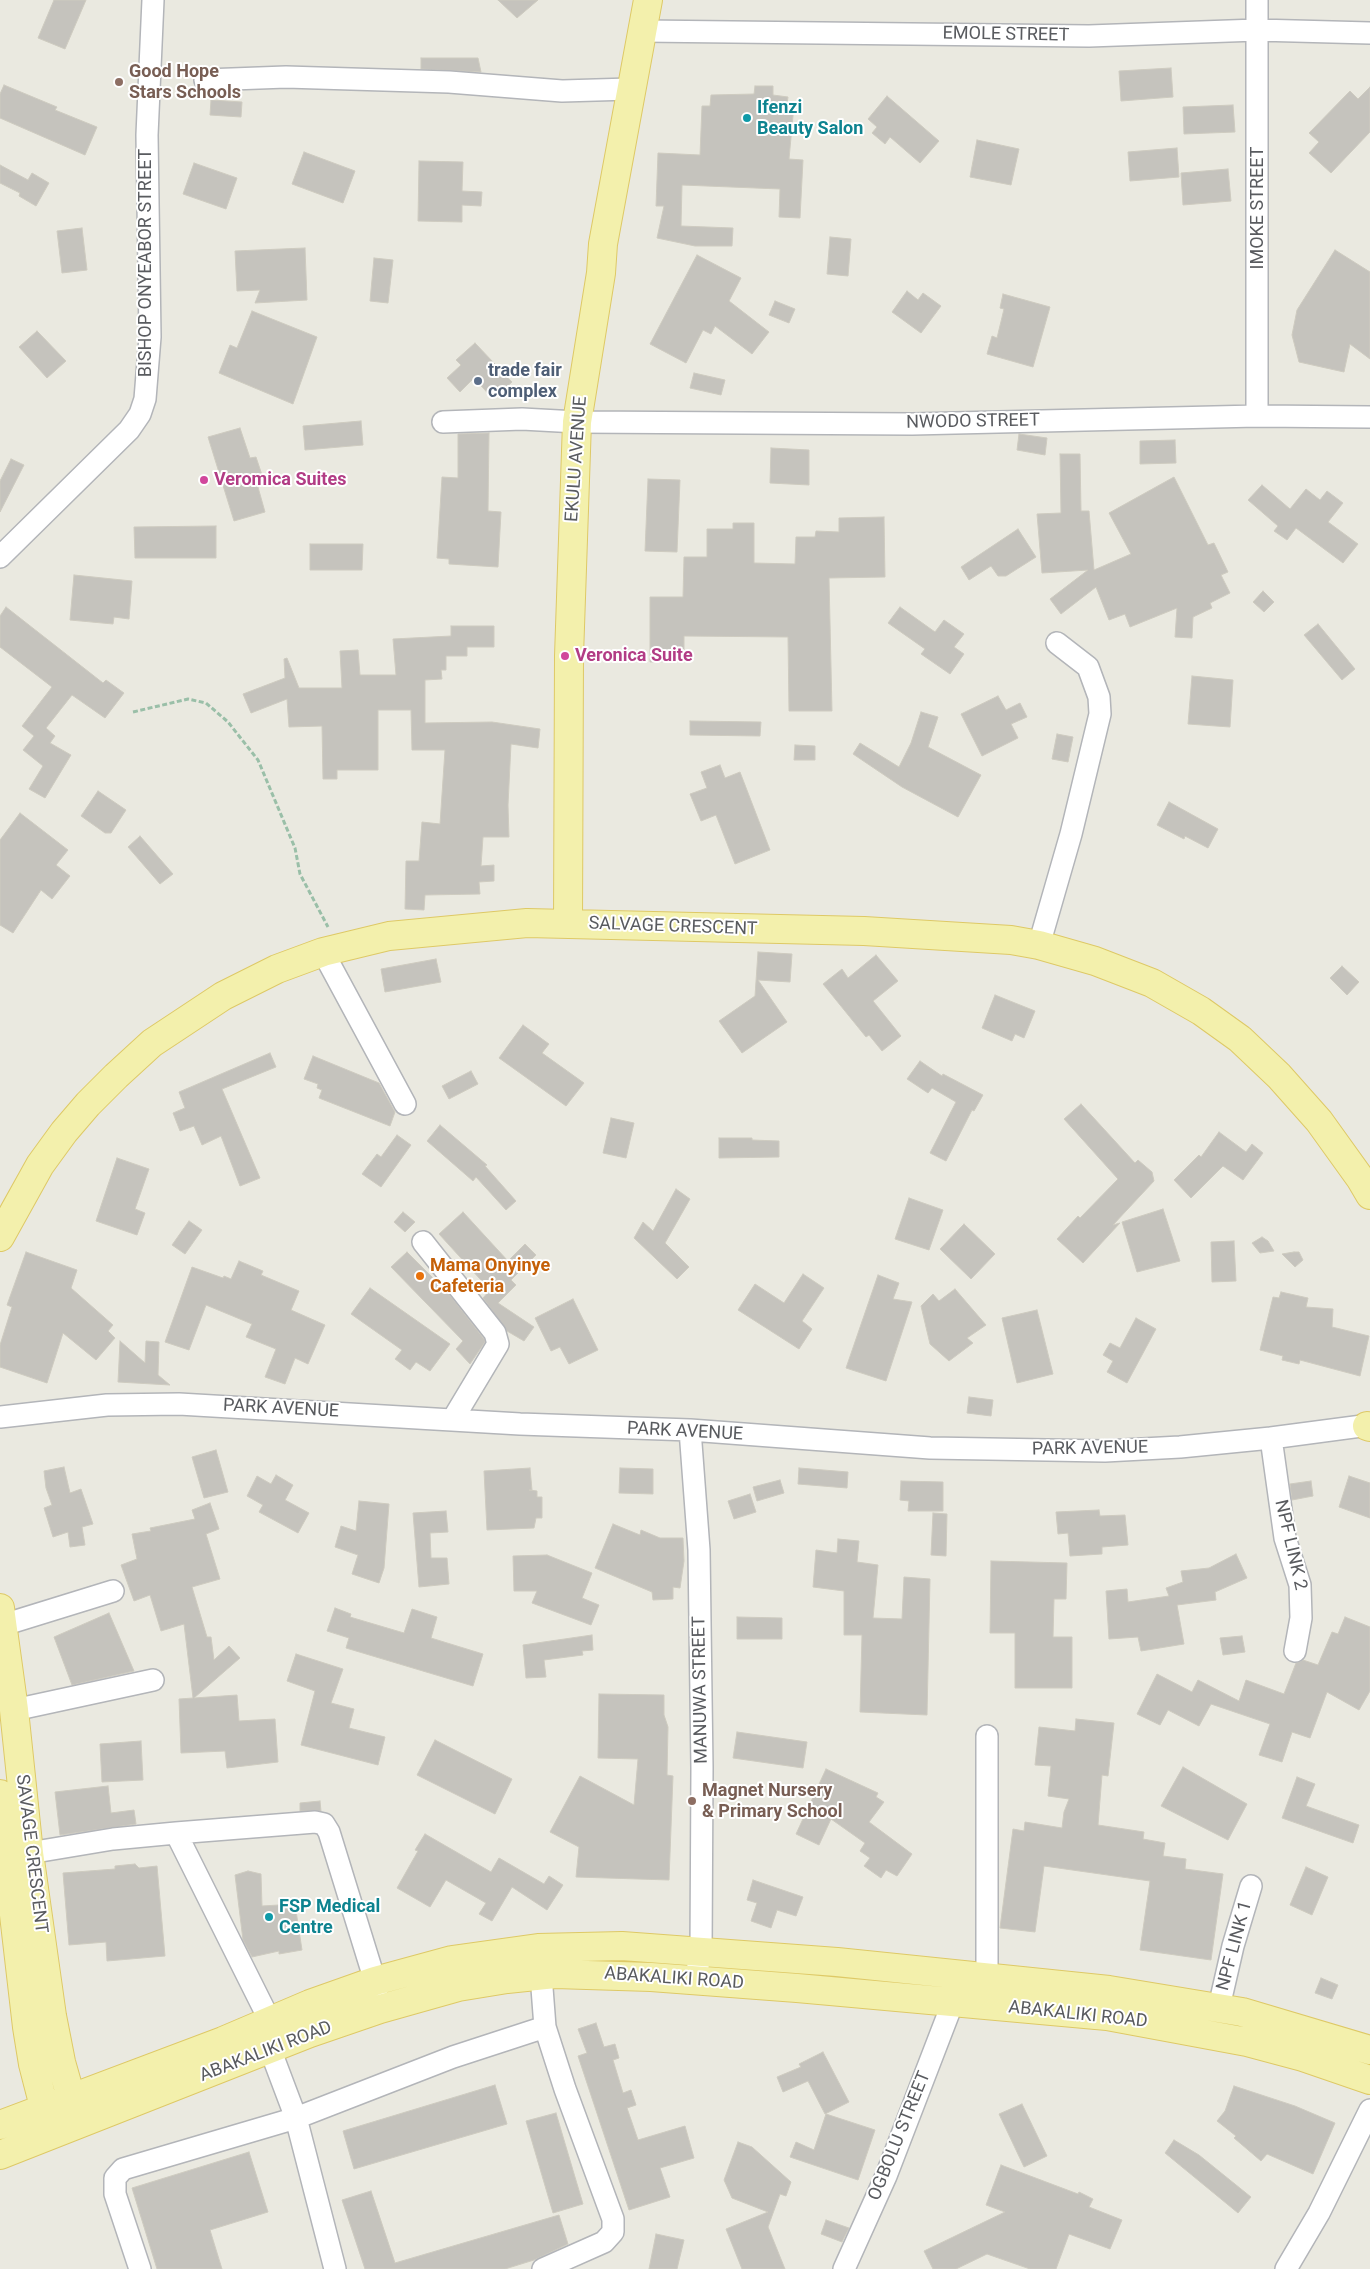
<!DOCTYPE html>
<style>
body{margin:0}
canvas{display:block;background:#eae9e0}
</style>
<canvas width="1370" height="2269"></canvas>
<script>
const ctx = document.querySelector('canvas').getContext('2d');
ctx.lineJoin = 'round';
function fillPath(path, color) { ctx.fillStyle = color; ctx.fill(path, 'evenodd'); }
const shape = rows => new Path2D(rows.map(r => 'M' + r).join(''));
function strokePath(path, color, width, dash) { ctx.strokeStyle = color; ctx.lineWidth = width; ctx.lineCap = dash ? 'butt' : 'round'; ctx.setLineDash(dash || []); ctx.stroke(path); }
function label(font, color, halo, rows, align = 'center') {
  ctx.font = font + ' Roboto,sans-serif'; ctx.lineWidth = 4; ctx.setLineDash([]); ctx.textBaseline = 'middle'; ctx.strokeStyle = halo; ctx.fillStyle = color; for (const [text, x, y, turn = 0] of rows) {
    ctx.save(); ctx.translate(x, y); ctx.rotate((+turn || 0) * Math.PI / 180); ctx.textAlign = isNaN(turn) ? turn : align; if (halo) ctx.strokeText(text, 0, 0); ctx.fillText(text, 0, 0); ctx.restore();
  }
}
const building = shape([
 [54,0,86,0,65,49,38,38,54,0],
 [498,0,538,0,517,18,498,0],
 [421,58,478,58,481,72,421,69,421,58],
 [1171,68,1173,97,1121,101,1119,71,1171,68],
 [4,85,57,107,55,110,97,127,85,155,0,118,0,94,4,85],
 [755,86,773,86,773,95,788,97,787,104,794,105,789,159,803,160,800,218,779,217,780,189,682,185,681,226,733,228,732,246,695,246,657,238,664,206,656,206,658,153,700,155,702,106,710,106,711,95,754,94,755,86],
 [1370,87,1370,132,1331,173,1309,153,1319,142,1309,133,1350,91,1358,99,1370,87],
 [887,96,939,141,920,163,890,137,885,144,872,133,877,127,868,119,887,96],
 [211,100,242,102,241,117,210,115,211,100],
 [1233,105,1235,132,1184,134,1183,107,1233,105],
 [977,140,1019,149,1011,185,970,177,977,140],
 [1177,148,1179,177,1130,181,1128,152,1177,148],
 [304,152,355,171,343,203,292,184,304,152],
 [419,161,463,162,462,191,482,192,481,206,462,205,462,222,418,221,419,161],
 [194,163,237,178,226,209,183,194,194,163],
 [0,165,28,180,32,173,49,183,36,206,19,196,20,193,0,183,0,165],
 [1228,169,1231,201,1183,205,1181,173,1228,169],
 [82,228,87,270,62,273,57,231,82,228],
 [830,237,851,239,848,276,827,274,830,237],
 [305,248,307,300,255,303,260,290,237,291,235,251,305,248],
 [1335,250,1370,272,1370,359,1350,344,1344,372,1299,362,1292,335,1297,310,1335,250],
 [697,255,741,278,729,301,769,332,752,354,715,326,711,334,703,330,686,363,650,344,697,255],
 [374,258,393,260,388,303,370,301,374,258],
 [907,291,918,300,923,293,941,306,921,333,892,312,907,291],
 [1003,294,1050,307,1033,367,987,354,992,336,997,338,1004,309,1000,308,1003,294],
 [775,301,795,309,789,323,769,315,775,301],
 [252,311,317,337,293,404,219,373,230,345,237,348,252,311],
 [37,331,66,361,47,378,19,347,37,331],
 [475,343,512,382,493,399,474,378,460,392,447,378,461,365,456,360,475,343],
 [694,373,725,380,721,395,690,388,694,373],
 [361,421,363,445,305,450,303,426,361,421],
 [240,428,250,458,256,457,263,478,256,480,265,512,234,521,208,437,240,428],
 [489,433,488,511,501,512,498,567,449,564,449,559,437,558,442,477,458,478,458,434,489,433],
 [1019,434,1047,438,1045,455,1017,450,1019,434],
 [1175,440,1176,463,1140,464,1140,441,1175,440],
 [771,448,809,450,809,485,770,483,771,448],
 [1060,454,1080,454,1081,511,1089,511,1094,570,1131,554,1109,513,1174,477,1208,545,1214,543,1228,572,1221,575,1230,593,1210,603,1212,608,1193,617,1192,638,1175,637,1177,608,1130,627,1125,614,1109,620,1096,587,1061,614,1050,599,1088,570,1042,573,1037,514,1061,513,1060,454],
 [11,459,24,465,0,512,0,481,11,459],
 [648,479,680,480,677,552,645,551,648,479],
 [1262,485,1290,509,1306,489,1320,500,1327,491,1343,503,1328,522,1358,544,1343,563,1296,528,1287,540,1274,531,1278,526,1248,500,1262,485],
 [884,517,885,577,829,578,832,711,789,711,788,637,684,636,684,661,650,662,650,597,683,597,684,557,707,557,707,529,733,529,733,523,754,523,754,563,795,564,796,537,815,537,816,531,839,532,839,518,884,517],
 [216,526,216,558,135,558,134,527,216,526],
 [1018,529,1036,557,1006,576,998,576,991,566,969,580,961,567,1018,529],
 [310,544,363,544,362,570,310,570,310,544],
 [74,575,132,581,129,619,114,617,113,624,70,620,74,575],
 [1263,591,1274,602,1264,612,1253,602,1263,591],
 [6,607,103,683,106,680,124,693,105,718,72,695,46,728,55,736,50,743,71,755,45,798,29,789,43,766,23,750,34,736,22,726,52,687,0,647,0,616,6,607],
 [900,607,935,632,944,620,964,634,954,647,964,654,950,674,921,654,925,649,888,623,900,607],
 [1318,624,1355,669,1342,680,1304,635,1318,624],
 [451,626,494,626,494,647,467,647,467,656,446,656,446,670,441,670,442,679,425,680,425,723,492,722,540,729,538,748,511,744,508,805,509,837,483,837,481,866,494,865,494,881,479,882,480,894,425,895,424,910,405,909,406,861,419,861,422,822,440,824,445,750,412,750,411,710,378,710,378,770,337,770,337,779,323,779,322,726,289,727,287,699,251,713,243,694,285,678,284,659,287,658,299,688,342,688,340,651,358,650,360,675,396,675,393,639,451,636,451,626],
 [1192,676,1233,680,1230,727,1188,724,1192,676],
 [998,696,1006,710,1020,703,1027,717,1011,724,1018,738,982,756,961,714,998,696],
 [921,712,938,717,928,747,981,775,958,817,902,787,853,754,860,743,899,767,911,743,921,712],
 [690,721,761,722,760,736,690,735,690,721],
 [1057,734,1073,737,1068,762,1052,759,1057,734],
 [795,745,815,746,815,760,794,760,795,745],
 [720,765,725,778,740,772,770,850,735,864,716,815,701,821,690,794,707,788,701,772,720,765],
 [98,791,126,810,111,833,105,833,81,816,98,791],
 [1169,802,1218,829,1208,848,1185,836,1184,839,1157,825,1169,802],
 [20,813,68,850,56,865,70,876,52,899,41,890,13,933,0,925,0,840,20,813],
 [140,836,173,874,160,884,128,847,140,836],
 [758,952,792,954,790,982,758,980,787,1022,742,1053,719,1021,755,996,758,952],
 [876,955,898,981,873,1001,901,1036,882,1051,869,1035,866,1037,823,984,842,969,848,978,876,955],
 [436,959,441,982,385,992,381,969,436,959],
 [1342,966,1359,982,1347,995,1330,978,1342,966],
 [995,995,1035,1011,1024,1038,1015,1034,1012,1041,982,1028,995,995],
 [523,1025,549,1044,542,1053,584,1083,566,1106,499,1058,523,1025],
 [270,1053,276,1067,222,1089,260,1178,240,1186,221,1136,202,1145,194,1126,180,1131,173,1113,185,1108,179,1092,270,1053],
 [313,1056,379,1083,395,1112,390,1126,319,1098,322,1090,317,1088,318,1084,304,1079,313,1056],
 [920,1061,942,1076,943,1074,983,1095,974,1111,972,1110,946,1161,930,1153,956,1102,932,1088,928,1093,907,1079,920,1061],
 [471,1071,478,1084,449,1099,442,1086,471,1071],
 [1081,1104,1135,1163,1138,1160,1152,1172,1154,1181,1113,1225,1120,1223,1083,1263,1057,1239,1078,1216,1080,1218,1118,1179,1064,1119,1081,1104],
 [611,1118,634,1123,626,1158,603,1153,611,1118],
 [440,1125,487,1165,485,1166,516,1201,506,1210,476,1177,473,1181,427,1141,440,1125],
 [1219,1132,1246,1152,1252,1144,1263,1153,1243,1180,1223,1166,1191,1198,1174,1180,1199,1155,1201,1157,1219,1132],
 [397,1135,411,1145,381,1187,362,1174,377,1154,381,1157,397,1135],
 [719,1138,752,1138,752,1140,779,1141,779,1157,719,1158,719,1138],
 [117,1158,149,1169,135,1209,145,1213,137,1235,96,1221,117,1158],
 [676,1189,690,1199,665,1243,689,1267,677,1279,634,1238,643,1222,653,1231,676,1189],
 [909,1198,943,1210,929,1250,895,1239,909,1198],
 [1163,1209,1180,1261,1137,1272,1122,1222,1163,1209],
 [403,1212,415,1222,405,1232,394,1222,403,1212],
 [463,1212,508,1261,525,1244,536,1255,511,1280,516,1285,498,1303,534,1327,524,1341,507,1331,483,1298,490,1290,439,1234,463,1212],
 [189,1221,202,1230,185,1254,172,1245,189,1221],
 [964,1224,995,1254,971,1279,940,1249,964,1224],
 [1262,1237,1268,1241,1274,1251,1260,1253,1252,1243,1262,1237],
 [1234,1241,1236,1281,1212,1282,1211,1242,1234,1241],
 [26,1252,77,1270,71,1288,113,1325,108,1331,115,1338,96,1360,63,1333,47,1383,0,1367,0,1345,12,1307,7,1305,26,1252],
 [407,1252,449,1294,484,1339,485,1342,470,1364,456,1349,463,1341,391,1267,407,1252],
 [1294,1252,1299,1252,1303,1260,1295,1267,1282,1254,1294,1252],
 [239,1261,263,1271,261,1275,299,1291,291,1310,325,1325,308,1364,295,1358,285,1384,265,1377,276,1349,246,1337,252,1324,206,1305,189,1350,165,1342,192,1267,223,1278,224,1276,231,1279,239,1261],
 [803,1274,824,1288,802,1321,812,1329,799,1349,738,1310,755,1284,784,1303,803,1274],
 [878,1275,899,1283,893,1299,912,1302,886,1381,846,1368,878,1275],
 [370,1288,450,1344,430,1371,416,1362,410,1370,395,1359,402,1350,351,1314,370,1288],
 [955,1289,986,1325,967,1338,973,1343,949,1361,930,1344,921,1306,933,1294,939,1301,955,1289],
 [1281,1292,1308,1298,1306,1307,1333,1309,1332,1327,1369,1336,1360,1376,1300,1360,1299,1364,1282,1360,1283,1356,1260,1350,1273,1297,1279,1298,1281,1292],
 [573,1299,598,1350,569,1364,560,1347,551,1351,535,1318,573,1299],
 [1037,1310,1053,1374,1017,1383,1002,1318,1037,1310],
 [1136,1318,1156,1329,1127,1383,1107,1372,1113,1361,1103,1355,1110,1343,1120,1348,1136,1318],
 [120,1341,145,1363,146,1341,159,1342,158,1375,170,1385,118,1382,120,1341],
 [969,1397,993,1400,991,1416,967,1413,969,1397],
 [216,1450,228,1492,204,1498,192,1457,216,1450],
 [64,1467,70,1493,81,1489,93,1524,82,1527,85,1545,70,1547,68,1532,53,1537,44,1508,52,1505,46,1488,44,1471,64,1467],
 [530,1468,532,1490,529,1490,537,1491,537,1497,542,1497,542,1518,536,1518,534,1528,487,1530,484,1471,530,1468],
 [620,1468,653,1469,653,1494,619,1493,620,1468],
 [799,1468,848,1472,847,1488,798,1484,799,1468],
 [276,1475,293,1485,285,1500,309,1513,298,1533,259,1512,263,1505,247,1496,257,1476,271,1484,276,1475],
 [1349,1476,1370,1483,1370,1518,1339,1507,1349,1476],
 [780,1480,784,1493,757,1501,753,1487,780,1480],
 [901,1481,943,1482,943,1511,908,1511,909,1501,900,1500,901,1481],
 [1311,1481,1313,1496,1292,1500,1290,1484,1311,1481],
 [750,1494,756,1512,734,1519,728,1501,750,1494],
 [359,1501,389,1504,384,1568,379,1583,352,1574,358,1555,335,1547,341,1526,356,1531,359,1501],
 [210,1503,219,1529,206,1534,220,1579,192,1587,207,1637,211,1637,214,1660,229,1646,240,1658,194,1698,237,1695,239,1721,275,1719,278,1762,227,1768,225,1751,181,1753,179,1699,193,1698,184,1624,161,1631,150,1595,134,1601,121,1565,137,1559,132,1534,151,1531,150,1528,195,1519,192,1510,210,1503],
 [1099,1510,1100,1516,1125,1515,1128,1545,1102,1547,1102,1554,1070,1556,1068,1533,1058,1534,1056,1512,1099,1510],
 [446,1511,448,1532,430,1533,431,1558,447,1558,449,1584,419,1587,413,1513,446,1511],
 [933,1513,947,1514,946,1556,931,1555,933,1513],
 [613,1524,640,1535,641,1530,660,1538,683,1538,684,1561,680,1588,673,1587,673,1599,653,1600,652,1592,595,1568,613,1524],
 [838,1539,859,1541,857,1562,878,1565,873,1618,902,1619,904,1577,930,1579,927,1715,860,1712,862,1635,844,1635,844,1591,813,1587,816,1550,837,1553,838,1539],
 [1236,1554,1247,1578,1215,1592,1216,1600,1177,1605,1184,1644,1141,1651,1138,1637,1109,1639,1106,1591,1127,1589,1128,1602,1169,1596,1166,1588,1183,1582,1181,1571,1209,1568,1236,1554],
 [547,1555,592,1573,582,1598,599,1605,591,1625,532,1603,537,1591,514,1591,513,1556,547,1555],
 [991,1561,1067,1563,1066,1599,1054,1599,1053,1637,1072,1637,1072,1688,1015,1688,1015,1633,990,1633,991,1561],
 [335,1608,351,1614,350,1617,404,1633,412,1609,437,1617,431,1638,483,1654,473,1686,346,1648,349,1638,327,1631,335,1608],
 [109,1613,134,1671,72,1685,54,1637,109,1613],
 [737,1617,782,1618,782,1639,737,1639,737,1617],
 [1345,1617,1370,1627,1370,1691,1359,1710,1327,1692,1310,1738,1292,1732,1282,1762,1259,1755,1270,1724,1211,1704,1199,1726,1168,1710,1160,1725,1137,1714,1157,1674,1192,1692,1198,1680,1239,1701,1246,1680,1284,1694,1296,1663,1303,1660,1318,1665,1332,1632,1338,1634,1345,1617],
 [592,1635,593,1650,582,1651,583,1655,544,1660,546,1677,526,1678,523,1645,592,1635],
 [1242,1636,1245,1652,1223,1655,1220,1638,1242,1636],
 [296,1654,343,1669,331,1703,354,1709,349,1728,385,1737,378,1765,301,1745,315,1691,287,1681,296,1654],
 [599,1694,664,1695,664,1715,668,1727,667,1775,673,1776,669,1880,576,1877,579,1847,550,1832,580,1776,634,1805,638,1759,598,1758,599,1694],
 [1076,1719,1114,1723,1108,1776,1102,1775,1098,1825,1144,1832,1143,1839,1165,1843,1163,1856,1186,1859,1185,1869,1223,1874,1211,1960,1140,1950,1150,1881,1044,1866,1035,1932,1000,1928,1013,1829,1024,1831,1025,1822,1062,1828,1064,1812,1069,1799,1048,1796,1051,1766,1035,1765,1039,1727,1075,1731,1076,1719],
 [737,1732,807,1742,803,1768,733,1758,737,1732],
 [435,1740,512,1779,495,1814,417,1775,435,1740],
 [141,1741,143,1780,102,1782,100,1744,141,1741],
 [1183,1767,1247,1804,1228,1840,1161,1806,1183,1767],
 [826,1769,878,1793,876,1797,884,1802,869,1822,912,1854,897,1876,886,1870,881,1878,864,1866,870,1858,860,1851,865,1843,831,1819,819,1845,796,1834,826,1769],
 [1297,1777,1315,1784,1306,1806,1359,1825,1353,1843,1282,1818,1297,1777],
 [108,1786,111,1813,134,1810,136,1824,60,1835,55,1792,108,1786],
 [320,1801,321,1811,300,1811,300,1803,320,1801],
 [425,1834,491,1872,499,1858,544,1884,549,1876,563,1885,547,1910,512,1887,492,1921,479,1914,486,1903,446,1880,430,1907,397,1888,418,1851,415,1850,425,1834],
 [135,1864,139,1868,157,1866,165,1956,107,1961,106,1942,69,1945,63,1873,115,1869,115,1866,135,1864],
 [1306,1867,1328,1877,1312,1915,1290,1905,1306,1867],
 [248,1871,261,1874,262,1906,295,1904,302,1950,279,1954,279,1951,252,1957,243,1940,235,1875,248,1871],
 [753,1880,803,1897,796,1916,777,1910,771,1928,751,1921,757,1903,747,1900,753,1880],
 [1321,1978,1338,1985,1332,1999,1315,1993,1321,1978],
 [596,2023,604,2047,615,2044,619,2058,613,2060,623,2093,631,2090,636,2105,627,2108,638,2140,685,2126,694,2158,660,2168,670,2197,629,2210,578,2056,587,2053,578,2029,596,2023],
 [823,2052,849,2102,825,2114,808,2081,783,2092,777,2077,801,2067,799,2064,823,2052],
 [495,2085,507,2124,354,2169,343,2131,495,2085],
 [1234,2086,1295,2106,1335,2123,1313,2174,1267,2154,1261,2161,1234,2138,1236,2136,1217,2121,1225,2111,1234,2086],
 [1022,2104,1047,2156,1024,2167,999,2114,1022,2104],
 [556,2113,583,2204,553,2213,526,2121,556,2113],
 [826,2114,875,2130,858,2180,790,2157,796,2142,814,2150,826,2114],
 [1174,2140,1199,2155,1251,2197,1238,2213,1165,2153,1174,2140],
 [738,2142,752,2147,791,2182,786,2196,780,2194,768,2227,785,2269,742,2269,726,2229,768,2212,732,2198,724,2180,738,2142],
 [249,2152,268,2212,210,2230,222,2269,157,2269,132,2188,249,2152],
 [1001,2165,1078,2194,1079,2192,1093,2199,1089,2207,1122,2220,1110,2249,1069,2234,1056,2269,1030,2269,987,2254,956,2269,933,2269,924,2251,1005,2212,986,2205,1001,2165],
 [371,2191,395,2263,559,2215,568,2244,534,2260,505,2269,365,2269,342,2200,371,2191],
 [826,2220,849,2228,842,2242,821,2234,826,2220],
 [656,2234,684,2240,677,2269,649,2269,656,2234]
]);
fillPath(building, '#c5c3bd');
strokePath(building, '#cecbc0', 1);
const minor = shape([
 [1257,0,1257,416],
 [642,31,1089,36,1257,30,1370,33],
 [205,80,286,77,449,82,562,91,630,89],
 [443,422,522,419,577,422,912,424,1257,416,1370,417],
 [0,557,129,430,140,414,145,399,150,337,147,135,153,0],
 [1039,945,1071,834,1100,714,1099,697,1088,667,1057,643],
 [323,952,405,1104],
 [423,1242,495,1333,498,1344,453,1419],
 [0,1417,107,1405,179,1404,520,1424,690,1430,930,1448,1105,1451,1180,1447,1271,1438,1370,1425],
 [690,1430,699,1550,702,1768,701,1952,695,1980],
 [1271,1438,1285,1538,1300,1585,1301,1618,1295,1651],
 [3,1625,113,1591],
 [14,1710,153,1680],
 [176,1833,270,2021],
 [29,1853,113,1839,176,1833,315,1822,324,1824,329,1832,375,1981,377,1996],
 [541,1975,545,2027,565,2089,613,2219,613,2232,604,2242,543,2269],
 [987,1991,987,1736],
 [1219,2007,1233,1946,1251,1886],
 [270,2049,296,2118,335,2269],
 [140,2269,115,2194,115,2178,123,2169,296,2118,453,2057,545,2027],
 [844,2269,886,2176,953,2002,956,1976],
 [1286,2269,1319,2213,1370,2110]
]);
const major = shape([
 [568,923,569,656,577,422,601,273,603,244,648,0],
 [0,1237,40,1165,64,1132,88,1104,116,1076,152,1043,223,996,277,969,323,952,389,936,527,923,864,931,1011,940,1039,945,1095,961,1152,983,1201,1011,1240,1039,1279,1076,1319,1121,1360,1178,1370,1195],
 [1367,1426,1370,1427],
 [0,1608,14,1710,29,1853,52,2016,61,2062,76,2115],
 [0,1794,27,2027,33,2064,49,2126],
 [0,2125,223,2041,310,2004,375,1981,452,1960,538,1948,622,1946,837,1962,1109,1990,1242,2012,1370,2050],
 [0,2155,310,2033,380,2009,458,1987,507,1979,555,1974,651,1977,797,1988,1107,2016,1247,2042,1303,2057,1370,2080]
]);
strokePath(minor, '#b3b5b9', 24);
strokePath(major, '#dec966', 30);
strokePath(shape([
 [133,712,188,699,206,703,228,722,258,760,295,848,300,874,328,927]
]), '#9abfa8', 3, [5, 2.5]);
strokePath(minor, '#fff', 21);
strokePath(major, '#f3f0ac', 28);
for (const [x, y, r, color] of [
 [119,82,5,"#8d6e63"],
 [747,118,5,"#0f9aa8"],
 [478,381,5,"#5c6f8a"],
 [204,480,5,"#d1479c"],
 [565,656,5,"#d1479c"],
 [420,1276,5,"#e8710a"],
 [692,1801,5,"#8d6e63"],
 [269,1917,5,"#0f9aa8"]
]) { const dot = new Path2D(); dot.arc(x, y, r, 0, 2 * Math.PI); ctx.fillStyle = color; ctx.fill(dot); strokePath(dot, '#fff', 2); }
label('18px', '#595b5f', '#fff', [
 ["EMOLE STREET",1006,35,1],
 ["IMOKE STREET",1258,208,-90],
 ["BISHOP ONYEABOR STREET",146,263,-90],
 ["NWODO STREET",973,422,-1],
 ["EKULU AVENUE",577,459,-86],
 ["SALVAGE CRESCENT",673,927,2],
 ["PARK AVENUE",281,1409,3],
 ["PARK AVENUE",685,1432,3],
 ["PARK AVENUE",1090,1449,-1],
 ["NPF LINK 2",1290,1545,77],
 ["MANUWA STREET",701,1690,-91],
 ["SAVAGE CRESCENT",31,1854,83],
 ["NPF LINK 1",1235,1946,-75],
 ["ABAKALIKI ROAD",674,1979,4],
 ["ABAKALIKI ROAD",1078,2015,6],
 ["ABAKALIKI ROAD",266,2052,-21],
 ["OGBOLU STREET",900,2136,-68]
]);
label('bold 18px', '#785e54', '#fff', [
 ["Good Hope",129,72],
 ["Stars Schools",129,93],
 ["Magnet Nursery",702,1791],
 ["& Primary School",702,1812]
], 'left');
label('bold 18px', '#0d838f', '#fff', [
 ["Ifenzi",757,108],
 ["Beauty Salon",757,129],
 ["FSP Medical",279,1907],
 ["Centre",279,1928]
], 'left');
label('bold 18px', '#4e5e75', '#fff', [
 ["trade fair",488,371],
 ["complex",488,392]
], 'left');
label('bold 18px', '#b23c85', '#fff', [
 ["Veromica Suites",214,480],
 ["Veronica Suite",575,656]
], 'left');
label('bold 18px', '#c56008', '#fff', [
 ["Mama Onyinye",430,1266],
 ["Cafeteria",430,1287]
], 'left');
</script>
